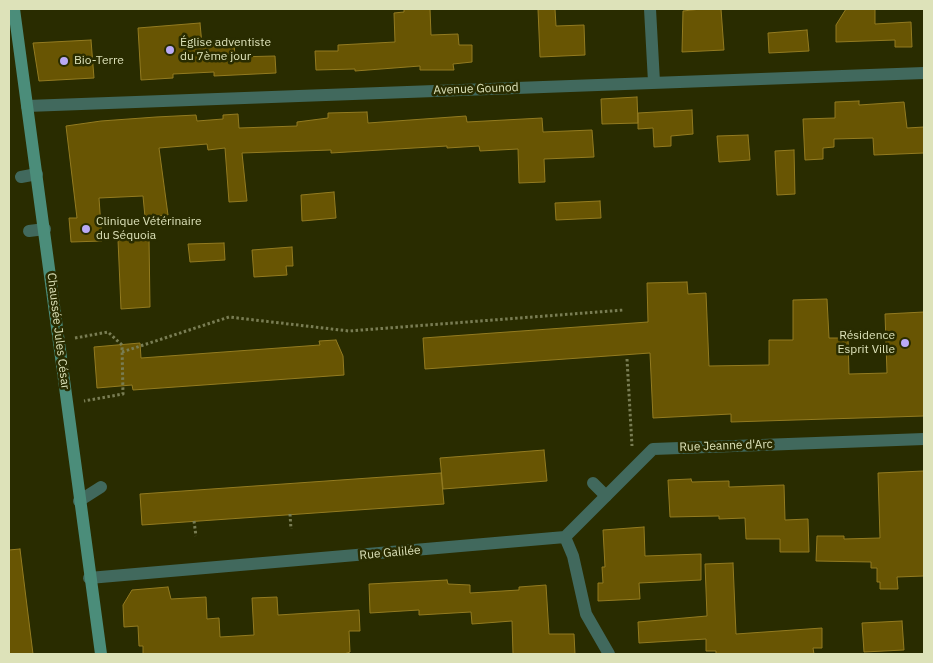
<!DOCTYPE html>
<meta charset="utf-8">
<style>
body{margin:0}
#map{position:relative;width:933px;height:663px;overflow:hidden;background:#292c00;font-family:"IBM Plex Sans",sans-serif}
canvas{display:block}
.frame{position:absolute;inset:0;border:10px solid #dde2b9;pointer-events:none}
</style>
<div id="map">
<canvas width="933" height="663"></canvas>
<div class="frame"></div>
</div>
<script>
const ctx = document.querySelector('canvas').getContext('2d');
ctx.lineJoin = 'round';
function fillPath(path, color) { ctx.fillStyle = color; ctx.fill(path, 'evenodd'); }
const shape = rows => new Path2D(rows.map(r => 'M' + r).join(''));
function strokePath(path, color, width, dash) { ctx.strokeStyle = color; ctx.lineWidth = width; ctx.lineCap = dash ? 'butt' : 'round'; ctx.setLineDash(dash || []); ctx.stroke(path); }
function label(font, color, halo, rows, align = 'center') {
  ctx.font = font + ' "IBM Plex Sans",sans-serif'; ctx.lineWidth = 5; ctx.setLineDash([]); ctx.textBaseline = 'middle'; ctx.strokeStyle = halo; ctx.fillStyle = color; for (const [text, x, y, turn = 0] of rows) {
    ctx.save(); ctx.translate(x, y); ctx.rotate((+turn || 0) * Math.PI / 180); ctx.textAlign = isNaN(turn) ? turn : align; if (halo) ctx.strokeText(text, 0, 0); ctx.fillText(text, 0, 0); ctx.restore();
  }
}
const building = shape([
 [404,9,430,9,431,35,458,34,459,45,472,45,472,62,453,64,454,70,420,70,420,66,355,71,355,69,316,70,315,51,338,51,338,45,395,42,394,13,404,12,404,9],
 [538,9,555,9,556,26,584,25,585,55,540,57,538,9],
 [701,9,721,9,724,50,682,52,683,11,701,9],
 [846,9,875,9,875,24,911,22,912,47,895,47,895,40,836,42,836,25,846,9],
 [200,23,202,45,234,43,235,57,275,56,276,73,214,76,214,72,173,74,173,78,141,80,138,28,200,23],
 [807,30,809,51,769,53,768,33,807,30],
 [91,40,94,78,39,81,33,43,91,40],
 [637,97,638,123,602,124,601,99,637,97],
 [859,101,859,105,904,102,907,128,924,127,924,153,874,155,873,138,834,139,834,147,823,148,823,159,805,160,803,119,835,118,835,102,859,101],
 [692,110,693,134,671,136,671,146,654,147,653,128,638,129,638,113,692,110],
 [367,112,368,123,466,116,467,122,542,118,543,132,592,130,594,157,544,159,545,182,519,183,518,149,480,151,479,146,447,148,447,146,331,153,331,150,242,153,247,201,229,202,225,148,208,150,207,144,159,148,168,215,145,217,143,196,99,198,102,241,71,242,69,218,77,218,66,126,101,121,156,117,196,115,197,121,223,119,223,115,238,114,239,128,297,126,297,122,328,118,328,113,367,112],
 [748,135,750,160,719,162,717,136,748,135],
 [794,150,795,194,777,195,775,151,794,150],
 [334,192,336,218,302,221,301,195,334,192],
 [600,201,601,218,556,220,555,203,600,201],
 [149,238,150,307,121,309,118,240,149,238],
 [224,243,225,260,190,262,188,244,224,243],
 [292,247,293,266,286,266,287,275,254,277,252,250,292,247],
 [687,282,688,294,706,293,709,366,769,365,769,340,793,340,793,300,827,299,829,338,848,338,849,374,887,373,885,314,924,312,924,416,731,422,731,414,653,418,650,353,425,369,423,338,648,322,647,283,687,282],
 [336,340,343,356,344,375,133,390,132,385,97,388,94,347,140,343,141,358,320,345,319,341,336,340],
 [544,450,547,481,443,489,440,458,544,450],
 [924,471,924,576,897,577,898,589,880,589,880,582,877,582,877,568,871,568,871,562,816,561,817,536,844,536,844,539,880,538,878,473,924,471],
 [441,473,444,504,142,525,140,494,441,473],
 [691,479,692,482,729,481,729,487,784,485,785,520,808,519,809,552,780,552,780,539,746,539,745,518,719,519,719,516,670,517,668,480,691,479],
 [644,527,645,556,701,554,701,580,639,583,640,599,598,601,598,583,603,583,602,567,605,567,603,530,644,527],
 [20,549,26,598,33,654,9,654,9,550,20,549],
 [733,563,736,634,822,628,822,648,813,648,814,654,716,654,716,651,706,651,706,639,639,643,638,622,707,616,705,564,733,563],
 [447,580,448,584,470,585,470,593,519,590,519,587,546,585,549,634,574,634,575,654,513,654,512,621,472,624,471,612,419,615,419,610,370,613,369,584,447,580],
 [168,587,171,599,206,597,207,619,219,618,220,637,254,635,252,598,277,597,278,615,359,610,360,631,349,631,350,652,344,654,143,654,143,646,139,646,138,626,124,627,123,605,132,590,168,587],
 [902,621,904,650,864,652,862,623,902,621]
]);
fillPath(building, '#685503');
strokePath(building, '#937b20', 1);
strokePath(shape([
 [75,338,108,332,122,345,123,394,84,401],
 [122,352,229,317,349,331,624,310],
 [627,359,632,446],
 [290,514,291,529],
 [194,521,196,536]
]), '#797d53', 3, [2.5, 2.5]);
strokePath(shape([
 [21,177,37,174],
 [29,231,45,229],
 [593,483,606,496],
 [79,501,101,487]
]), '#41695d', 12);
strokePath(shape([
 [650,9,654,82],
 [27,106,924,73],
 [565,537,653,449,924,439],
 [565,537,573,556,586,614,609,654],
 [89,578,565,537]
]), '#41695d', 12);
strokePath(shape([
 [14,9,101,654]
]), '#4b8d7a', 12);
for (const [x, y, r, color] of [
 [170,50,5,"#baaaf6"],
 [64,61,5,"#baaaf6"],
 [86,229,5,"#baaaf6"],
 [905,343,5,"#baaaf6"]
]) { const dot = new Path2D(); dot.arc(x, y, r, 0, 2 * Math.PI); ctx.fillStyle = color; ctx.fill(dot); strokePath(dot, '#292c00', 2); }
label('12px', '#dde2b9', '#292c00', [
 ["Église adventiste",180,43],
 ["du 7ème jour",180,57],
 ["Bio-Terre",74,61],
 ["Clinique Vétérinaire",96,222],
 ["du Séquoia",96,236],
 ["Résidence",895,336,"right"],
 ["Esprit Ville",895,350,"right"]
], 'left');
label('12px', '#dde2b9', '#292c00', [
 ["Avenue Gounod",476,89,-2],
 ["Chaussée Jules César",58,331,83],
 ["Rue Jeanne d'Arc",726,446,-2],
 ["Rue Galilée",390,553,-5]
]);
</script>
